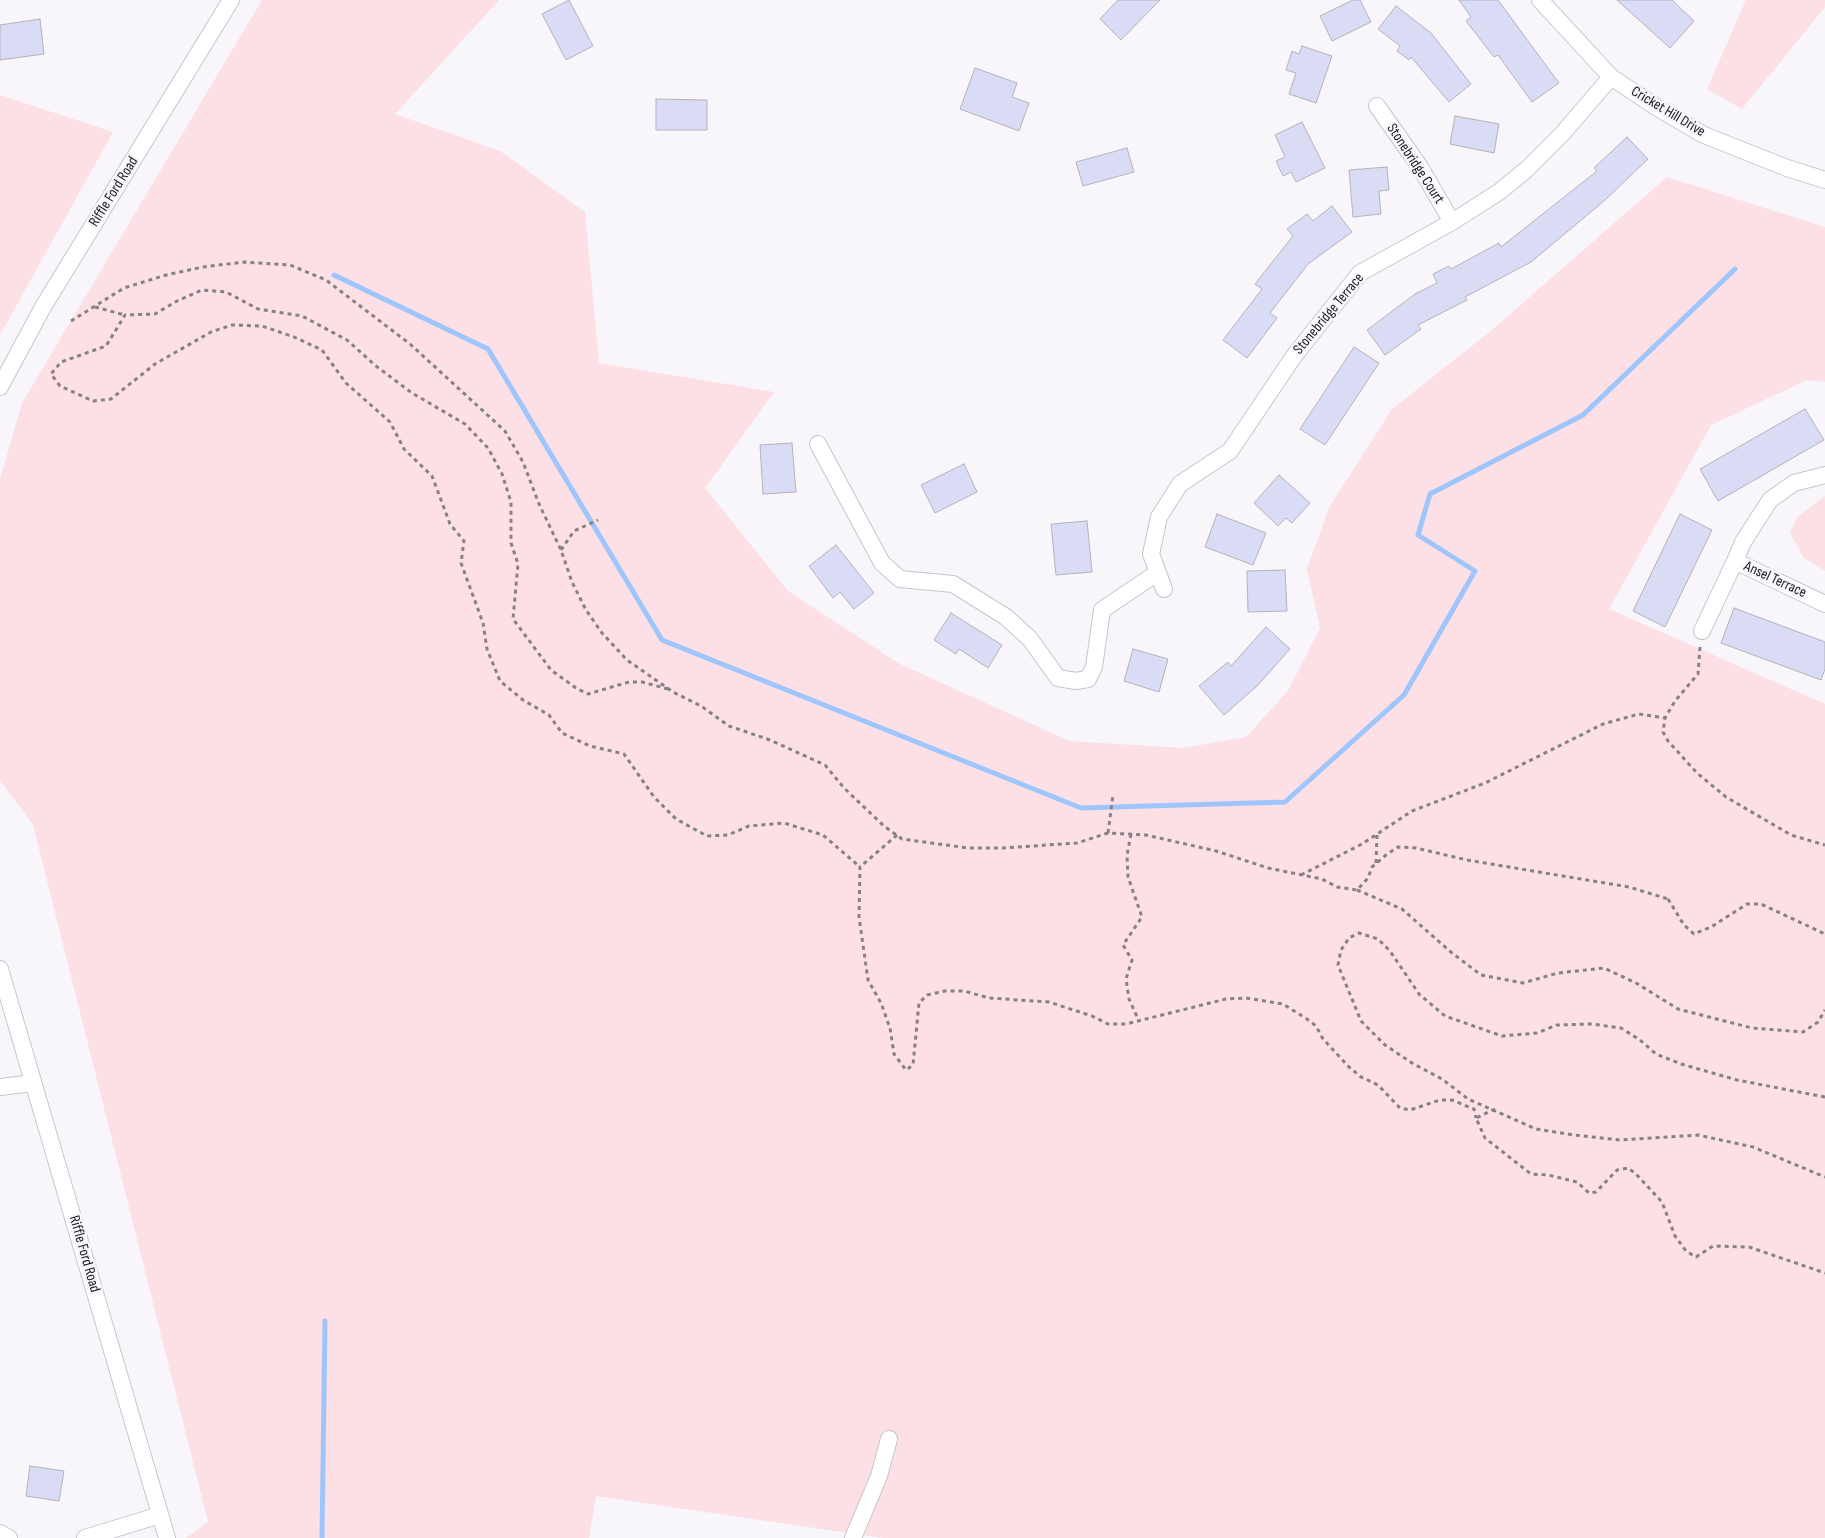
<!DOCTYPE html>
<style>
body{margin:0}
canvas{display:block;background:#f8f5fb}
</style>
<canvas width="1825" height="1538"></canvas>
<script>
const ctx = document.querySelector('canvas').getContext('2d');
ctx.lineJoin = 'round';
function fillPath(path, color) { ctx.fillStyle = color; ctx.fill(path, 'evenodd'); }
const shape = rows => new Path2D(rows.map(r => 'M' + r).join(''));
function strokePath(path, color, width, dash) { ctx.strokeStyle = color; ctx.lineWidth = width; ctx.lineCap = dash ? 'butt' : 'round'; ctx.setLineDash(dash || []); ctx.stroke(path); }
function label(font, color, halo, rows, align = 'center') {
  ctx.font = font + ' "Sofia Sans Condensed",sans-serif'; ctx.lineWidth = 5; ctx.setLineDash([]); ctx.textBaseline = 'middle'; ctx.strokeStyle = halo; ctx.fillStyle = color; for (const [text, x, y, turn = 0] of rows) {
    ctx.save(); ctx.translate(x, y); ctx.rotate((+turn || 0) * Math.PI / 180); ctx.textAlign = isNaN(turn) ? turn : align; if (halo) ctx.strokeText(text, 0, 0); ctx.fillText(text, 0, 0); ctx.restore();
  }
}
fillPath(shape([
 [262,0,499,0,395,114,500,151,585,212,599,363,774,392,705,488,788,591,898,663,1069,741,1183,748,1246,737,1288,691,1320,628,1307,569,1329,508,1392,409,1486,335,1667,177,1825,227,1825,382,1807,380,1711,425,1609,609,1825,704,1825,1538,883,1538,596,1496,589,1538,186,1538,208,1522,33,825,0,780,0,479,22,403],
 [1746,0,1825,0,1825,7,1742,109,1707,89],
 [0,95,113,132,0,335],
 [1825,496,1825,571,1804,558,1790,533,1797,517]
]), '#fddfe6');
strokePath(shape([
 [334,275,488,349,662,640,1081,808,1285,802,1404,695,1475,571,1418,535,1430,494,1583,415,1735,269],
 [322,1538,325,1321]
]), '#9fc6fb', 5);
const building = shape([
 [569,0,593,46,566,60,542,14,569,0],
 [1118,0,1160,0,1121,40,1100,19,1118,0],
 [1353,0,1360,0,1371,22,1332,41,1320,16,1353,0],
 [1459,0,1498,0,1559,83,1532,102,1498,55,1494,57,1466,21,1471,17,1459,0],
 [1617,0,1672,0,1694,21,1670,48,1617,0],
 [1396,6,1431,33,1471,84,1449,102,1411,57,1409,60,1397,51,1400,46,1378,29,1396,6],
 [40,19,44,54,0,60,0,25,40,19],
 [1302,46,1332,56,1316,103,1289,94,1296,73,1286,70,1292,51,1299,54,1302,46],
 [975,68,1017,83,1012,97,1029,103,1019,131,960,109,975,68],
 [656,99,707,100,707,130,656,130,656,99],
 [1455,116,1499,124,1494,153,1450,144,1455,116],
 [1302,122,1325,168,1296,182,1291,172,1283,176,1276,161,1285,157,1275,135,1302,122],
 [1627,137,1648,159,1604,201,1531,262,1465,297,1467,300,1418,325,1421,329,1385,355,1367,330,1415,294,1437,283,1433,274,1449,266,1451,269,1499,243,1501,247,1597,171,1594,168,1627,137],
 [1127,148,1134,172,1083,186,1076,162,1127,148],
 [1387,167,1389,190,1379,191,1381,214,1353,217,1349,170,1387,167],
 [1332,206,1352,232,1308,264,1270,313,1277,318,1247,358,1223,340,1262,289,1255,284,1293,236,1287,229,1307,214,1313,221,1332,206],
 [1354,347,1379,363,1325,445,1300,429,1354,347],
 [1805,409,1824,440,1718,501,1700,469,1805,409],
 [792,443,796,492,763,494,760,445,792,443],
 [964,464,977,492,935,513,921,485,964,464],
 [1279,475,1310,503,1292,523,1286,518,1278,526,1254,503,1279,475],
 [1217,514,1266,533,1253,565,1205,547,1217,514],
 [1680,514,1712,530,1665,627,1633,611,1680,514],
 [1087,521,1092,572,1056,575,1051,524,1087,521],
 [836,545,874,593,854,609,840,592,833,598,809,566,836,545],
 [1285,570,1287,611,1248,612,1247,571,1285,570],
 [1734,608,1825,642,1825,669,1821,680,1721,643,1734,608],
 [951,613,1002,645,988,668,959,649,956,654,934,640,951,613],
 [1266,627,1290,649,1257,686,1224,715,1199,686,1228,662,1231,666,1266,627],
 [1133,649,1168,659,1159,692,1124,681,1133,649],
 [30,1466,64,1471,59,1501,26,1496,30,1466]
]);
fillPath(building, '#dadbf4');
strokePath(building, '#b3b3b9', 1);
const minor = shape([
 [1540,0,1611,77,1656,107,1704,135,1787,168,1825,180],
 [1377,106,1420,167,1452,222],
 [0,387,43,307,231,0],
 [818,444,882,563,900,579,953,584,1006,617,1030,639,1058,678,1076,681,1088,679,1094,667,1102,610,1157,573],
 [1825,475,1794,483,1770,500,1743,542,1735,561,1825,604],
 [1164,589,1151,554,1159,517,1180,484,1230,451,1294,356,1360,273,1452,222,1499,192,1527,169,1563,133,1611,77],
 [1702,631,1735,561],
 [0,969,167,1538],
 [0,1087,33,1083],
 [0,1533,9,1538],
 [85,1538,160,1515],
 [853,1538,879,1476,889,1439]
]);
strokePath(minor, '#c8c5ca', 18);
strokePath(shape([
 [95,307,125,315],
 [71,321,124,288,166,275,203,267,244,262,290,265,326,280,410,344,505,431,523,462,539,504,561,550,572,582,586,610,602,633,627,660,673,692,701,706,729,726,770,740,825,765,844,788,884,826,902,839,968,848,1003,848,1077,843,1108,833,1146,835,1216,851,1268,868,1322,879,1337,887,1357,890,1368,878,1372,867,1386,855,1398,847,1416,848,1467,860,1629,887,1668,899],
 [561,550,574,531,598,520],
 [1700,647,1698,674,1675,701,1665,718,1663,732,1668,741,1697,773,1726,797,1791,835,1825,845],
 [668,689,642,682,629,682,588,694,576,688,551,670,513,619,518,564,511,543,511,502,502,474,488,448,465,424,412,393,376,366,347,340,302,316,258,309,226,292,202,290,177,301,155,314,125,315,106,346,61,362,51,374,60,386,93,401,111,399,155,364,211,332,232,325,262,326,294,337,322,350,346,383,390,422,404,449,432,476,450,524,464,541,461,563,483,623,487,649,500,681,523,700,549,715,562,733,590,746,624,754,654,797,676,819,707,836,728,835,749,826,784,823,823,835,860,867],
 [1108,833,1113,795],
 [1131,834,1127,855,1128,877,1142,917,1123,945,1132,960,1126,979,1129,999,1139,1021],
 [897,835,860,867,859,917,868,980,881,1003,890,1028,894,1054,906,1070,913,1065,919,1003,927,995,945,991,964,991,989,998,1049,1002,1092,1016,1108,1024,1126,1024,1226,999,1246,998,1283,1004,1307,1019,1316,1026,1323,1039,1349,1067,1361,1077,1378,1085,1400,1108,1410,1110,1440,1100,1452,1100,1474,1109,1476,1118],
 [1376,863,1377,835],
 [1301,875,1362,844,1412,811,1485,783,1603,724,1639,714,1665,718],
 [1357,890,1402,909,1452,953,1481,975,1523,983,1558,973,1604,968,1636,983,1678,1009,1752,1028,1803,1032,1818,1022,1825,1010],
 [1668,899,1684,925,1694,934,1711,927,1747,904,1761,904,1825,934],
 [1825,1097,1737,1080,1681,1064,1656,1054,1640,1040,1621,1028,1592,1024,1557,1025,1537,1033,1502,1036,1445,1016,1419,994,1390,951,1378,939,1359,933,1349,938,1341,950,1338,965,1361,1021,1385,1045,1412,1063,1442,1079,1468,1099,1536,1129,1574,1135,1620,1140,1698,1135,1753,1147,1825,1177],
 [1495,1109,1476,1118,1485,1138,1531,1174,1548,1175,1577,1182,1589,1193,1596,1192,1617,1170,1628,1168,1636,1174,1662,1202,1675,1236,1686,1251,1696,1257,1713,1246,1749,1247,1825,1273]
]), '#848286', 3, [4, 4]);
strokePath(minor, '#fff', 16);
label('15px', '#1c1b1d', '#f8f5fb', [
 ["Cricket Hill Drive",1668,112,31],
 ["Stonebridge Court",1415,164,57],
 ["Riffle Ford Road",114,192,-58],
 ["Stonebridge Terrace",1329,314,-50],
 ["Ansel Terrace",1775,580,25],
 ["Riffle Ford Road",84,1254,74]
]);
</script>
